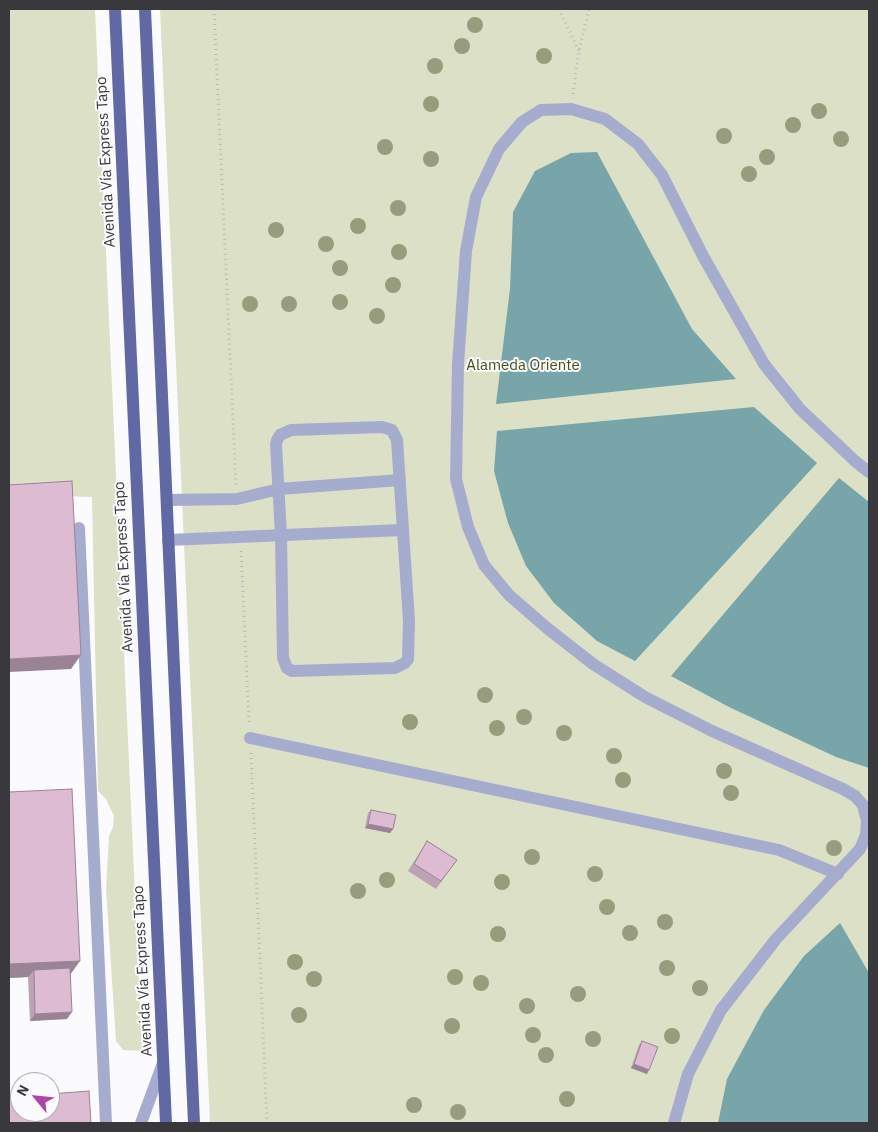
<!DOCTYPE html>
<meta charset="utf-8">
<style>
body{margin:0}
#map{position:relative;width:878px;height:1132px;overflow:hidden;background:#fbfbfe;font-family:"IBM Plex Sans",sans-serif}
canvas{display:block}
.frame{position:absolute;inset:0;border:10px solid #39393d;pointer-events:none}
.north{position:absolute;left:10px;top:1072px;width:50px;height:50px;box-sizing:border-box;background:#fbfbfe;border:1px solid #adadb1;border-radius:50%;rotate:298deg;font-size:14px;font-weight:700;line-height:20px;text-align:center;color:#39393d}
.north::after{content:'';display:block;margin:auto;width:18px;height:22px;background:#ac45a8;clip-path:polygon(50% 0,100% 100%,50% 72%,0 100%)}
</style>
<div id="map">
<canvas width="878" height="1132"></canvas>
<div class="frame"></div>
<div class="north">N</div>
</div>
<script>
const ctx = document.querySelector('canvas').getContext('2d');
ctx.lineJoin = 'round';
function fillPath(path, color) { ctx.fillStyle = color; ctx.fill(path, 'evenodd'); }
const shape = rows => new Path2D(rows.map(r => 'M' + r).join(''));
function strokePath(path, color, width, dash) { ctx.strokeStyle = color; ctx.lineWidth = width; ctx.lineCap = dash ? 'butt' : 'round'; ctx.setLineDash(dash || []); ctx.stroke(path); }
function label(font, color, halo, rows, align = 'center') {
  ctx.font = font + ' "IBM Plex Sans",sans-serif'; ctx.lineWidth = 4; ctx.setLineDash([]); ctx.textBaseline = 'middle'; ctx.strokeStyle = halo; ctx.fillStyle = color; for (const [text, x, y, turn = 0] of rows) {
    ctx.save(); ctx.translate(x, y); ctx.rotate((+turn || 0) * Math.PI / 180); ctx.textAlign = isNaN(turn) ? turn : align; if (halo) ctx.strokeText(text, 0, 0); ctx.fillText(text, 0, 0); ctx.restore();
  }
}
fillPath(shape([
 [9,9,95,9,142,1051,123,1050,116,1041,106,889,109,836,113,827,114,816,106,799,98,791,92,497,62,496,9,498],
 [160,9,869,9,869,1123,210,1123]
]), '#dbe0c6');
fillPath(shape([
 [597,152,692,329,736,379,496,404,510,289,513,212,535,171,571,153],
 [754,407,817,463,635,661,597,641,554,603,526,566,508,523,494,471,497,431],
 [839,478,869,502,869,768,836,757,729,707,671,676],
 [840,923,869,973,869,1123,718,1123,727,1079,764,1010,804,956]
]), '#77a5a9');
strokePath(shape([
 [214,9,236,485],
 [559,9,579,51],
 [573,94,579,51,589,9],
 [241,551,249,722],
 [251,753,267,1123]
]), '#b9b9bd', 3, [1, 4]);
strokePath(shape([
 [382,427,392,430,397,440,409,621,408,659,405,663,395,668,292,671,287,668,283,658,281,535,276,445,277,440,280,435,291,430,382,427],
 [167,500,237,499,279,489,400,480],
 [79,528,106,1123],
 [168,540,402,530],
 [250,738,779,850,838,874],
 [141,1123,163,1063],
 [674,1123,688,1074,721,1010,776,939,860,849,866,835,867,821,863,805,855,796,843,789,712,731,645,697,593,664,547,628,509,595,484,565,468,527,456,479,458,364,466,251,476,197,499,149,522,122,541,110,571,109,605,119,638,144,662,175,703,256,764,364,800,409,856,462,869,472]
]), '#a6acce', 12);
strokePath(shape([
 [115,9,166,1123],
 [145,9,194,1123]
]), '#6069a4', 12);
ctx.fillStyle = '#979c7d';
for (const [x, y] of [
 [475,25],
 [462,46],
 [544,56],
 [435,66],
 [431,104],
 [819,111],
 [793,125],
 [724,136],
 [841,139],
 [385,147],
 [767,157],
 [431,159],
 [749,174],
 [398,208],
 [358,226],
 [276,230],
 [326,244],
 [399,252],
 [340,268],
 [393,285],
 [340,302],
 [250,304],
 [289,304],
 [377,316],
 [485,695],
 [524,717],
 [410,722],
 [497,728],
 [564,733],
 [614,756],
 [724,771],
 [623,780],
 [731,793],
 [834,848],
 [532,857],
 [595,874],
 [387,880],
 [502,882],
 [358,891],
 [607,907],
 [665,922],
 [630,933],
 [498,934],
 [295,962],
 [667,968],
 [455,977],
 [314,979],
 [481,983],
 [700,988],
 [578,994],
 [527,1006],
 [299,1015],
 [452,1026],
 [533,1035],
 [672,1036],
 [593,1039],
 [546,1055],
 [567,1099],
 [414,1105],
 [458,1112]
]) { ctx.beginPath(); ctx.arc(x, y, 8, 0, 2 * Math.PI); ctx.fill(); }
fillPath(shape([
 [9,792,71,974,67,1019,30,1021,28,977,9,978],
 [371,810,393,829,390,833,365,828,368,813],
 [427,841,457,860,436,889,408,871],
 [642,1041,647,1074,631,1068,639,1045]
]), '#bda1b5');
fillPath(shape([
 [81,655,71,669,9,672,9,659],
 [368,824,393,829,390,833,365,828],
 [80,961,70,975,34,970,28,977,9,978,9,964],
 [72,1012,67,1019,30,1021,35,1014],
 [634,1064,649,1070,647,1074,631,1068]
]), '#9a8394');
const building = shape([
 [72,481,81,655,9,659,9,485,72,481],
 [72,789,80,961,9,964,9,792,72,789],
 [371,810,396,815,393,829,368,824,371,810],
 [427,841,457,860,441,881,414,864,427,841],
 [70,968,72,1012,35,1014,34,970,70,968],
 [642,1041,658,1047,649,1070,634,1064,642,1041],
 [89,1091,91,1123,9,1123,9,1097,20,1096,20,1112,50,1112,50,1094,89,1091]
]);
fillPath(building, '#dcbbd3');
strokePath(building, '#9a8394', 1);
label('15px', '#39393d', '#fbfbfe', [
 ["Avenida Vía Express Tapo",106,162,-93],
 ["Avenida Vía Express Tapo",124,567,-93],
 ["Avenida Vía Express Tapo",143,971,-93]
]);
label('15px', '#464e14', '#fbfbfe', [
 ["Alameda Oriente",523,366]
]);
</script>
